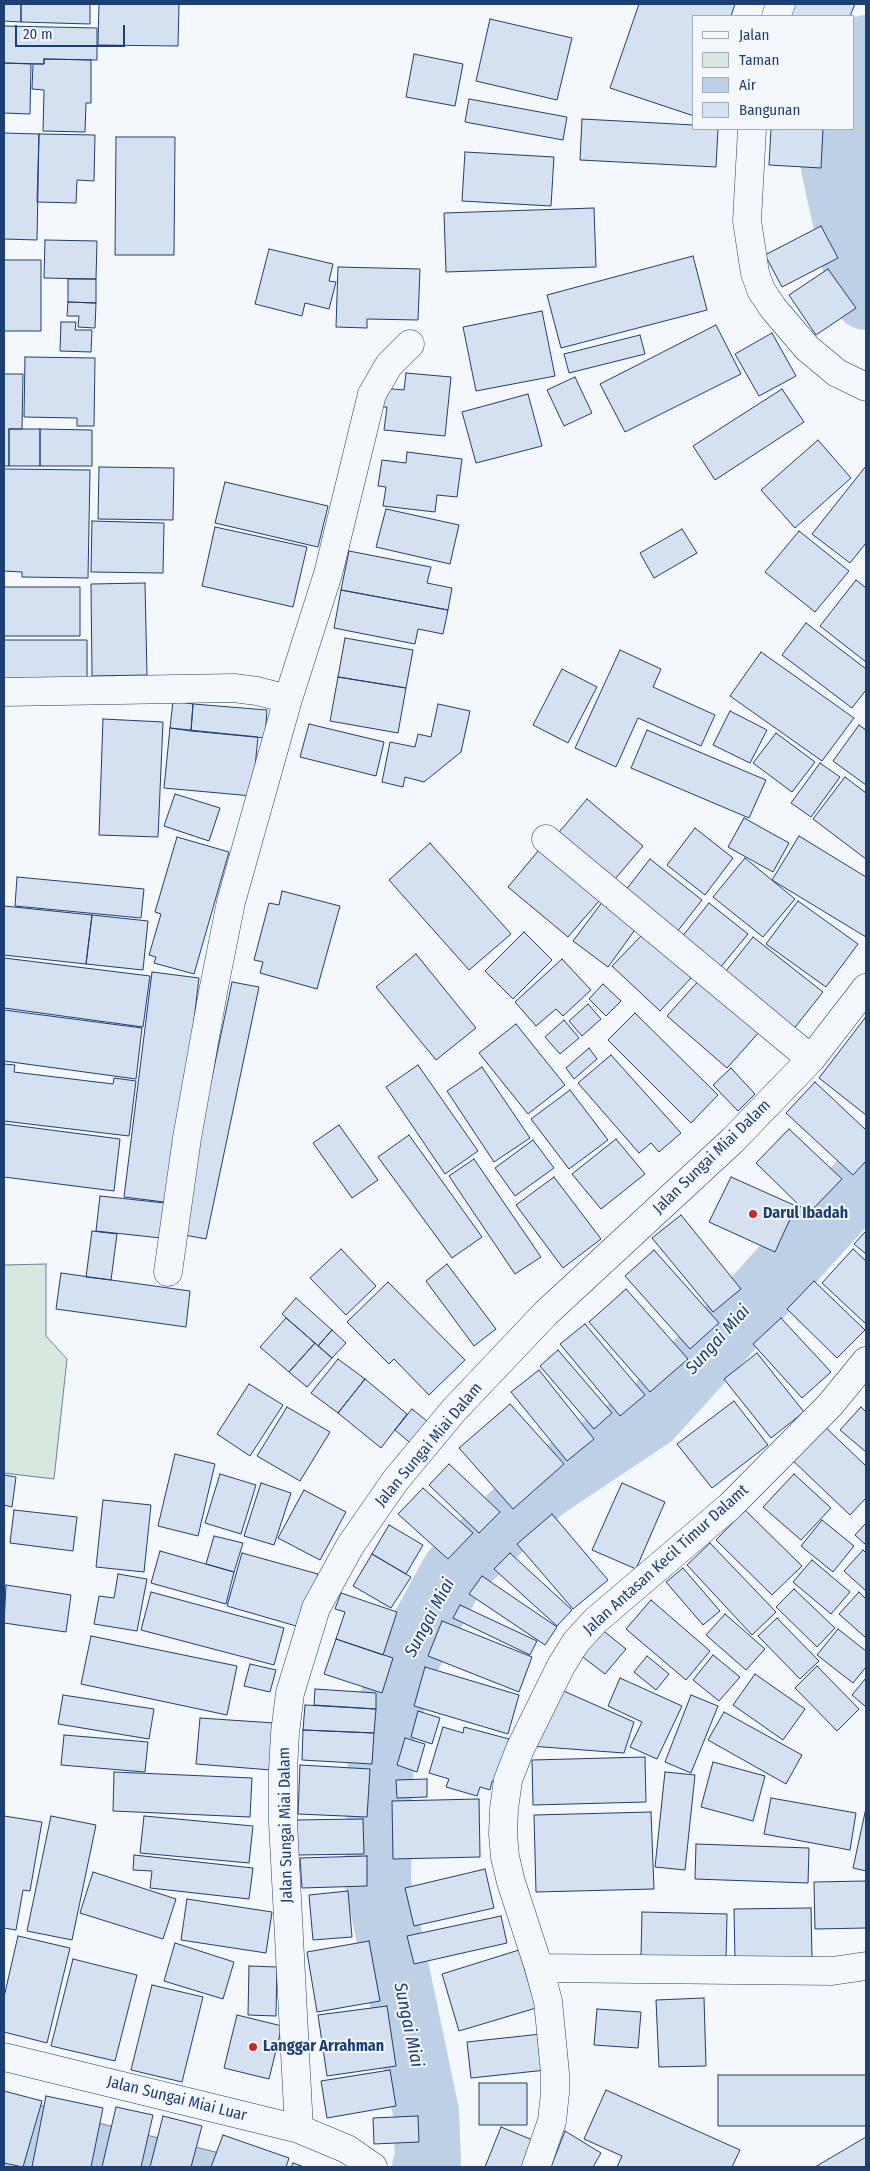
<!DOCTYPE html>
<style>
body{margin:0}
#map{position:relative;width:870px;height:2171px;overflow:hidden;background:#f4f7fb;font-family:"Fira Sans Condensed",sans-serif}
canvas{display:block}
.frame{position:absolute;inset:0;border:5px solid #1d3f73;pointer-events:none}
.legend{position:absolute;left:692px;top:15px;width:162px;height:115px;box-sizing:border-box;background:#f4f7fb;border:1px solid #9eadc5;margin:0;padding:6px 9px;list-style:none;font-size:15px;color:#1d3f73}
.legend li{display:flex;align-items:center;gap:10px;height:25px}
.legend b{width:25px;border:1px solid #9eadc5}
.scale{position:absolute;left:15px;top:25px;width:110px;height:22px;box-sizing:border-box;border:2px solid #1d3f73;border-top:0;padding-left:6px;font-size:15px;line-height:18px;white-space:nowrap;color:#1d3f73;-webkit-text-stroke:4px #f4f7fb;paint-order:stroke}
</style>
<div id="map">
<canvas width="870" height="2171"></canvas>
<div class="frame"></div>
<ul class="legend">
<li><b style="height:6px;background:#f4f7fb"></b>Jalan</li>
<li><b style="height:14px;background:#d7e8df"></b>Taman</li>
<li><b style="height:14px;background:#bed0e5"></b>Air</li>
<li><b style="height:14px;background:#d5e0f0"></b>Bangunan</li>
</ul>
<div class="scale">20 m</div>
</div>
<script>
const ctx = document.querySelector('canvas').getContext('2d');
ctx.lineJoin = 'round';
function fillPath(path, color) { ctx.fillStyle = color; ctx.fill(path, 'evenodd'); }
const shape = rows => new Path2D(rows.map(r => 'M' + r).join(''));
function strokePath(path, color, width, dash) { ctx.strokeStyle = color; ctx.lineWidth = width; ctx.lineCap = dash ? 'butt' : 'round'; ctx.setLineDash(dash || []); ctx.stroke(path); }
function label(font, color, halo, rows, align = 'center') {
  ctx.font = font + ' "Fira Sans Condensed",sans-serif'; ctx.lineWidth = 4; ctx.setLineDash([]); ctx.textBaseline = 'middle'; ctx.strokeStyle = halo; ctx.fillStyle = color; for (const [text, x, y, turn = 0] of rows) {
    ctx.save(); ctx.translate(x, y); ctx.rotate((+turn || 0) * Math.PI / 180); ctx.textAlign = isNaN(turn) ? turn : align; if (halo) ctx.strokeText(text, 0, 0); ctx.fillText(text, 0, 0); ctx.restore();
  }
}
const green = shape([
 [46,1264,46,1336,67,1359,54,1479,4,1473,4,1265,46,1264]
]);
fillPath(green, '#d7e8df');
strokePath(green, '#687fa3', 1);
const water = shape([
 [4,2094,98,2123,276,2167,4,2167,4,2094]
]);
fillPath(water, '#bed0e5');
strokePath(water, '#687fa3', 1);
strokePath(shape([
 [854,94,866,48],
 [845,129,834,167,860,287,866,297],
 [425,2167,428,2160,426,2112,378,1883,381,1735,407,1658,454,1572,542,1488,650,1416,866,1178]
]), '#bed0e5', 66);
const building = shape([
 [4,4,21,4,21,22,4,21,4,4],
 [21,4,90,4,90,24,21,22,21,4],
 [99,4,179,4,178,46,98,45,99,4],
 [639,4,735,4,731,16,694,16,694,116,610,88,639,4],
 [790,4,855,4,850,16,784,16,790,4],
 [490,19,572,38,557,100,476,81,490,19],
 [4,26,97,28,97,60,44,59,44,64,4,63,4,26],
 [414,54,463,64,455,106,406,97,414,54],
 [44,59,91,60,91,103,86,103,85,132,43,131,44,90,32,89,33,64,44,64,44,59],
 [4,63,31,64,30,114,4,113,4,63],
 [469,99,567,117,563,140,465,122,469,99],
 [582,119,694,125,694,129,718,129,716,167,580,160,582,119],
 [771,129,823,129,821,168,769,165,771,129],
 [4,133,39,134,37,240,4,239,4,133],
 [39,134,95,135,94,181,77,180,76,203,37,202,39,134],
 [116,137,175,137,174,255,115,255,116,137],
 [465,152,554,157,551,206,462,201,465,152],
 [594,208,596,267,446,272,444,213,594,208],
 [821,226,838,258,782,287,765,255,821,226],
 [45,240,97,241,96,279,44,278,45,240],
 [269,249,333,264,329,281,336,282,329,309,305,303,302,316,255,304,269,249],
 [693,256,707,310,561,348,547,295,693,256],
 [4,260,41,260,41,331,4,331,4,260],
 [338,267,420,269,418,320,367,319,367,328,336,327,338,267],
 [828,269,856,308,816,335,789,295,828,269],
 [68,279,96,279,96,303,68,302,68,279],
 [68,302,96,303,95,328,78,327,79,316,67,316,68,302],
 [542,311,555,376,476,391,463,327,542,311],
 [61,322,76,322,75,330,92,330,91,352,60,351,61,322],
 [716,325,741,374,625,432,600,384,716,325],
 [772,333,796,376,759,396,735,354,772,333],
 [640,335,645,354,569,373,564,354,640,335],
 [25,357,95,358,94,426,77,426,77,418,24,417,25,357],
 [406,373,451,377,445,436,384,430,387,407,380,407,382,388,404,390,406,373],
 [4,374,23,374,22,429,9,429,9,466,4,466,4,374],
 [575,377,592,413,564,426,547,390,575,377],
 [782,389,804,422,715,480,693,446,782,389],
 [528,394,542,446,476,463,462,412,528,394],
 [9,429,40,429,40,466,9,466,9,429],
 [40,429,92,430,92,466,40,466,40,429],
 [818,440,851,478,795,528,761,490,818,440],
 [407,452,462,459,457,497,437,495,435,512,383,506,386,487,378,486,382,460,406,463,407,452],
 [866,466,866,543,850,563,812,534,866,466],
 [99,467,174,468,173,520,98,519,99,467],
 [4,469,90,470,88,578,22,577,22,572,4,571,4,469],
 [225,482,328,506,318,547,215,523,225,482],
 [386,509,459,525,450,564,376,547,386,509],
 [92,521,164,523,163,573,91,572,92,521],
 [215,527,307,547,293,607,202,586,215,527],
 [682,529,697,553,654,578,640,553,682,529],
 [799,531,849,571,815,612,765,572,799,531],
 [349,551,431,567,427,583,452,588,448,610,341,590,349,551],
 [856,580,866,588,866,662,820,626,856,580],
 [145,583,147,675,92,676,91,584,145,583],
 [4,587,80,587,80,636,4,636,4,587],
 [341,590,448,610,443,634,418,629,415,644,334,628,341,590],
 [806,623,866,669,866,690,852,708,782,655,806,623],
 [345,638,413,650,406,688,338,677,345,638],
 [4,640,87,640,87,684,4,684,4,640],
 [620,650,661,669,653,687,715,715,701,746,638,718,616,767,575,748,620,650],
 [761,652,854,718,822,761,730,696,761,652],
 [562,669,597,687,568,743,533,725,562,669],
 [338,677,406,688,398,733,330,721,338,677],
 [173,701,193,704,191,731,170,728,173,701],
 [193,704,267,710,265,738,191,731,193,704],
 [438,704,470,711,461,752,424,782,405,777,403,787,382,782,390,742,415,747,418,734,431,737,438,704],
 [730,711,767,730,750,763,713,745,730,711],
 [103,719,163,722,158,837,99,835,103,719],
 [309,724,384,742,376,776,300,757,309,724],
 [859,725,866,730,866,785,833,761,859,725],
 [170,728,258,737,252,796,164,788,170,728],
 [647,730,766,780,749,818,631,768,647,730],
 [776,733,815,762,792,792,753,763,776,733],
 [820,763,840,777,811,817,791,803,820,763],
 [845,777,866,793,866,859,813,819,845,777],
 [175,794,220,808,209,841,164,826,175,794],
 [587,799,643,846,610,885,555,837,587,799],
 [744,818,789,843,773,872,728,847,744,818],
 [695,828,733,858,705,895,667,865,695,828],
 [799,836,866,877,866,937,772,880,799,836],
 [177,837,229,852,194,974,154,963,156,957,149,955,161,914,155,912,177,837],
 [430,843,511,934,469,970,389,880,430,843],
 [544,844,605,894,568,937,508,887,544,844],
 [745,858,795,899,763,937,713,897,745,858],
 [650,859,702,900,673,937,622,895,650,859],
 [17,877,144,889,141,918,15,906,17,877],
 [282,891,340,906,317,989,260,973,263,962,254,960,269,903,279,905,282,891],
 [603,901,637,927,608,967,573,941,603,901],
 [798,901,858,944,826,987,766,944,798,901],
 [709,903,748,934,719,969,681,938,709,903],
 [4,906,92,915,86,964,4,955,4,906],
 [92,915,148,921,143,970,86,964,92,915],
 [524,932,552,960,513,999,485,971,524,932],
 [644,933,691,978,660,1011,612,966,644,933],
 [753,937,823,992,792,1031,722,976,753,937],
 [416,954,476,1028,436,1060,376,987,416,954],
 [4,958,150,976,143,1027,4,1008,4,958],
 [562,959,591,990,563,1016,556,1009,536,1026,515,1002,562,959],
 [152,972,199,978,172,1203,124,1197,152,972],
 [701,978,761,1030,727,1068,667,1016,701,978],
 [232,982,259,987,206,1239,179,1234,232,982],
 [603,984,621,1001,606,1016,589,999,603,984],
 [588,1004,601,1019,582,1036,569,1021,588,1004],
 [4,1010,142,1028,136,1079,4,1061,4,1010],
 [635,1013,718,1095,691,1123,608,1040,635,1013],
 [865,1018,866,1019,866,1115,819,1078,865,1018],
 [564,1020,579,1038,560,1054,545,1037,564,1020],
 [516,1024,565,1085,528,1114,479,1053,516,1024],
 [589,1048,597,1059,574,1079,566,1068,589,1048],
 [611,1055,681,1133,659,1152,651,1143,639,1153,578,1083,611,1055],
 [4,1064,15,1065,14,1072,113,1084,114,1078,136,1081,129,1136,4,1121,4,1064],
 [418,1065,478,1151,445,1174,386,1087,418,1065],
 [482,1067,530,1138,494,1162,447,1091,482,1067],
 [731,1068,755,1094,738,1111,713,1085,731,1068],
 [815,1082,866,1130,866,1161,853,1175,786,1113,815,1082],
 [570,1090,608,1140,569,1169,531,1119,570,1090],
 [4,1124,120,1139,114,1191,4,1177,4,1124],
 [339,1125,378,1180,352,1198,313,1143,339,1125],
 [789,1129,842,1179,808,1214,756,1163,789,1129],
 [409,1135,482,1237,452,1258,378,1157,409,1135],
 [616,1139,645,1174,601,1209,572,1174,616,1139],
 [533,1140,554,1168,515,1196,495,1168,533,1140],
 [474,1159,541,1257,515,1274,449,1176,474,1159],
 [554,1177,601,1239,563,1268,516,1205,554,1177],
 [731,1177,796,1206,775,1252,709,1222,731,1177],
 [100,1196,174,1204,170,1239,96,1231,100,1196],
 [681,1215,741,1289,713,1312,652,1238,681,1215],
 [92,1231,117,1234,111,1280,86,1277,92,1231],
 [866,1231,866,1254,854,1244,866,1231],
 [341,1249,376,1286,346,1315,310,1278,341,1249],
 [853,1249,866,1261,866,1324,822,1283,853,1249],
 [654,1250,719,1323,690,1349,625,1276,654,1250],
 [447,1264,496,1329,474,1346,426,1281,447,1264],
 [61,1273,190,1291,186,1327,56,1309,61,1273],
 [814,1281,865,1330,837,1358,787,1309,814,1281],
 [388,1282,465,1360,429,1395,394,1359,389,1364,347,1322,388,1282],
 [626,1289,688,1359,650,1392,589,1322,626,1289],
 [296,1298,332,1330,318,1346,282,1314,296,1298],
 [286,1318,315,1343,289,1372,260,1347,286,1318],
 [781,1318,831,1372,802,1398,753,1344,781,1318],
 [585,1324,645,1395,620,1416,560,1344,585,1324],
 [332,1330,346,1343,332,1358,318,1346,332,1330],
 [315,1343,332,1358,307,1387,289,1372,315,1343],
 [558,1350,612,1413,594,1429,540,1366,558,1350],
 [757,1353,804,1412,771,1438,724,1379,757,1353],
 [338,1359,365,1379,338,1413,311,1393,338,1359],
 [539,1370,594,1439,567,1461,511,1392,539,1370],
 [365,1379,407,1414,381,1448,338,1413,365,1379],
 [249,1384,283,1405,250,1456,217,1434,249,1384],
 [734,1401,768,1445,712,1488,677,1444,734,1401],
 [510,1404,564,1464,513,1509,459,1448,510,1404],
 [287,1407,330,1432,300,1481,257,1456,287,1407],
 [861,1407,866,1412,866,1452,840,1430,861,1407],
 [412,1409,432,1425,415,1447,395,1430,412,1409],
 [820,1422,866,1466,866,1498,850,1515,788,1456,820,1422],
 [175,1454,215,1464,198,1536,158,1526,175,1454],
 [449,1464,500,1512,479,1533,429,1485,449,1464],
 [220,1474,256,1485,241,1534,205,1523,220,1474],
 [794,1474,831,1508,801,1540,763,1507,794,1474],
 [4,1475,16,1477,12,1507,4,1505,4,1475],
 [261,1483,291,1493,274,1545,244,1536,261,1483],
 [622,1483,665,1502,636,1569,592,1550,622,1483],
 [423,1488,473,1533,448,1559,398,1514,423,1488],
 [304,1490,346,1512,320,1560,278,1538,304,1490],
 [103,1500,151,1505,144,1572,96,1567,103,1500],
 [14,1510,77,1517,73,1551,10,1543,14,1510],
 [745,1510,802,1566,772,1595,716,1540,745,1510],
 [552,1514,608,1580,573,1609,517,1544,552,1514],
 [822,1520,854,1546,833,1572,801,1546,822,1520],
 [866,1523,866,1545,855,1535,866,1523],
 [389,1525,423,1545,406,1574,372,1554,389,1525],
 [214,1536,243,1543,234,1572,206,1564,214,1536],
 [710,1543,776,1612,752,1635,687,1565,710,1543],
 [863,1550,866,1553,866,1591,844,1571,863,1550],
 [160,1551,234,1572,226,1604,151,1583,160,1551],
 [242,1553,318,1574,303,1628,227,1606,242,1553],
 [510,1553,572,1610,557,1626,494,1569,510,1553],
 [372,1554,411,1577,391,1608,353,1586,372,1554],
 [812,1560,850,1592,831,1614,793,1582,812,1560],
 [683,1568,720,1611,703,1625,666,1582,683,1568],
 [118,1574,147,1579,137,1631,94,1624,99,1596,114,1598,118,1574],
 [482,1576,557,1627,545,1645,469,1594,482,1576],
 [6,1585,71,1595,66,1632,4,1623,6,1585],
 [794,1589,835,1628,817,1647,776,1607,794,1589],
 [151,1592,284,1628,274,1665,141,1630,151,1592],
 [859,1592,866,1599,866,1638,839,1614,859,1592],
 [341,1593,397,1612,383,1655,336,1639,345,1612,335,1609,341,1593],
 [651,1600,710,1651,686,1680,626,1629,651,1600],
 [460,1605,537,1641,530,1655,453,1618,460,1605],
 [725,1614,765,1649,746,1670,706,1635,725,1614],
 [777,1618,819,1661,800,1679,758,1636,777,1618],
 [442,1621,532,1657,519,1692,428,1656,442,1621],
 [600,1628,626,1649,605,1674,579,1654,600,1628],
 [838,1629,866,1651,866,1667,853,1683,817,1655,838,1629],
 [91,1636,237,1666,227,1715,81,1684,91,1636],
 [336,1639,393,1658,382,1693,324,1674,336,1639],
 [713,1655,740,1677,719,1701,693,1680,713,1655],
 [647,1656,669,1674,656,1690,634,1672,647,1656],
 [250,1664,276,1670,270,1692,244,1686,250,1664],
 [817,1666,859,1709,837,1731,795,1688,817,1666],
 [425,1667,519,1695,508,1734,414,1706,425,1667],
 [755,1674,805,1709,783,1740,733,1705,755,1674],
 [620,1678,682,1706,657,1759,630,1747,642,1722,608,1706,620,1678],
 [866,1678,866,1707,852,1695,866,1678],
 [315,1689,376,1693,376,1709,314,1705,315,1689],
 [559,1689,634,1722,624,1753,530,1746,559,1689],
 [63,1695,154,1709,149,1739,58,1724,63,1695],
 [691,1695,718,1706,691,1773,665,1762,691,1695],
 [305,1705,376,1709,374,1733,303,1730,305,1705],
 [418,1711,440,1718,432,1744,411,1737,418,1711],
 [724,1712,802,1755,786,1784,708,1740,724,1712],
 [200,1718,274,1723,271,1770,196,1764,200,1718],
 [443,1727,463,1733,464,1727,509,1739,497,1782,492,1781,490,1790,480,1787,477,1796,446,1787,449,1779,429,1773,443,1727],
 [303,1730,374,1733,372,1764,302,1760,303,1730],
 [64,1735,148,1742,145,1772,61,1765,64,1735],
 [405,1738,425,1744,417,1772,397,1765,405,1738],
 [645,1757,646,1802,533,1805,532,1760,645,1757],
 [713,1762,765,1776,753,1821,701,1807,713,1762],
 [300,1765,370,1769,367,1817,298,1814,300,1765],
 [114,1772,252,1778,250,1817,113,1811,114,1772],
 [665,1772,695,1775,685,1870,655,1867,665,1772],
 [427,1779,427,1797,397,1798,396,1780,427,1779],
 [771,1798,856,1813,850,1850,764,1834,771,1798],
 [479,1799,480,1857,393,1859,392,1801,479,1799],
 [866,1808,866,1871,853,1868,866,1808],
 [651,1812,654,1889,536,1892,534,1815,651,1812],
 [4,1816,42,1822,30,1891,23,1890,16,1930,4,1928,4,1816],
 [51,1816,96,1825,72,1940,27,1931,51,1816],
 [144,1816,253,1826,249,1863,140,1853,144,1816],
 [363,1819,364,1854,296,1855,296,1820,363,1819],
 [696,1844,809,1848,808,1883,695,1879,696,1844],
 [134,1855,253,1868,249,1899,150,1888,152,1871,133,1870,134,1855],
 [367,1856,367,1886,302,1888,300,1858,367,1856],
 [485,1869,494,1908,414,1926,405,1888,485,1869],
 [93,1872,176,1899,163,1939,80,1913,93,1872],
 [866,1881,866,1928,815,1929,814,1882,866,1881],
 [348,1891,352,1937,313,1940,309,1895,348,1891],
 [187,1899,272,1912,266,1953,181,1940,187,1899],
 [811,1908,812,1959,735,1961,734,1909,811,1908],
 [642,1912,727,1914,726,1959,641,1956,642,1912],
 [501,1916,507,1943,414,1964,407,1936,501,1916],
 [18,1936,70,1948,47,2043,4,2032,4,1997,18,1936],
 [369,1941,380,2001,317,2012,307,1952,369,1941],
 [175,1943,234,1962,223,1999,164,1981,175,1943],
 [519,1950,536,2008,459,2031,442,1974,519,1950],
 [73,1959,137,1975,115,2061,51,2046,73,1959],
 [249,1966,277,1967,276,2016,248,2015,249,1966],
 [152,1985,203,1997,182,2082,131,2070,152,1985],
 [704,1998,706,2066,659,2067,656,2000,704,1998],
 [387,2006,396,2066,327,2076,318,2015,387,2006],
 [597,2009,641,2012,638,2048,594,2045,597,2009],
 [237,2015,282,2026,269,2079,224,2068,237,2015],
 [541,2034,546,2070,471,2078,467,2042,541,2034],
 [390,2070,396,2106,327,2118,321,2081,390,2070],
 [718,2075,866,2075,866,2126,718,2126,718,2075],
 [479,2083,527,2083,527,2125,479,2125,479,2083],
 [606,2090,740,2150,732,2167,617,2167,622,2156,584,2139,606,2090],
 [4,2091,42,2101,23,2167,4,2163,4,2091],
 [46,2096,103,2108,91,2167,32,2167,46,2096],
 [116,2107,153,2115,141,2167,102,2167,116,2107],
 [163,2116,202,2126,191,2167,150,2167,163,2116],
 [418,2116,419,2142,374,2144,373,2118,418,2116],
 [501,2127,535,2141,524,2167,485,2167,501,2127],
 [565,2131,601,2153,593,2167,551,2167,565,2131],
 [223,2135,289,2158,286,2167,211,2167,223,2135],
 [866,2137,866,2167,815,2167,866,2137],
 [293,2163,304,2167,291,2167,293,2163]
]);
fillPath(building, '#d5e0f0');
strokePath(building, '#1d3f73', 1);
const street = shape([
 [4,692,234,688,257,691,288,699,231,902,213,992,187,1138,168,1272],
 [288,699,328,574,372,394,389,365,410,344],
 [546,839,811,1059],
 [539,1968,832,1971,866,1966],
 [536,2167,552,2121,555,2093,555,2073,548,2001,539,1968,511,1882,505,1857,503,1834,504,1809,508,1780,520,1749,561,1666,576,1642,595,1621,730,1506,830,1405,866,1361]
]);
const secondary = shape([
 [776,16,781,4],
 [752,129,747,221,755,273,761,290,773,308,807,348,837,373,866,387],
 [4,2057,299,2129,347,2149,373,2167],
 [299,2129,283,1822,283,1771,285,1733,290,1693,316,1608,350,1546,395,1481,454,1410,546,1313,733,1140,811,1059,866,988]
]);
strokePath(street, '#1d3f73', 29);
strokePath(secondary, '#1d3f73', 29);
strokePath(street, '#f4f7fb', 28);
strokePath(secondary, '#f4f7fb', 28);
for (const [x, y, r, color] of [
 [753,1214,5,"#c62828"],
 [253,2047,5,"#c62828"]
]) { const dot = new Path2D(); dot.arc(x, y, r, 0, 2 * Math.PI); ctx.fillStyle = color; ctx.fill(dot); strokePath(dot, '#f4f7fb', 2); }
label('16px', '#1d3f73', '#f4f7fb', [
 ["Jalan Sungai Miai Dalam",712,1157,-44],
 ["Jalan Sungai Miai Dalam",429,1445,-50],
 ["Jalan Antasan Kecil Timur Dalamt",666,1560,-42],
 ["Jalan Sungai Miai Dalam",286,1825,-91],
 ["Jalan Sungai Miai Luar",177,2099,14]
]);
label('bold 16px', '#1d3f73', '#f4f7fb', [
 ["Darul Ibadah",763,1214],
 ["Langgar Arrahman",263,2047]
], 'left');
label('italic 18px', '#1d3f73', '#f4f7fb', [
 ["Sungai Miai",718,1340,-48],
 ["Sungai Miai",430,1618,-62],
 ["Sungai Miai",408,2025,78]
]);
</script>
